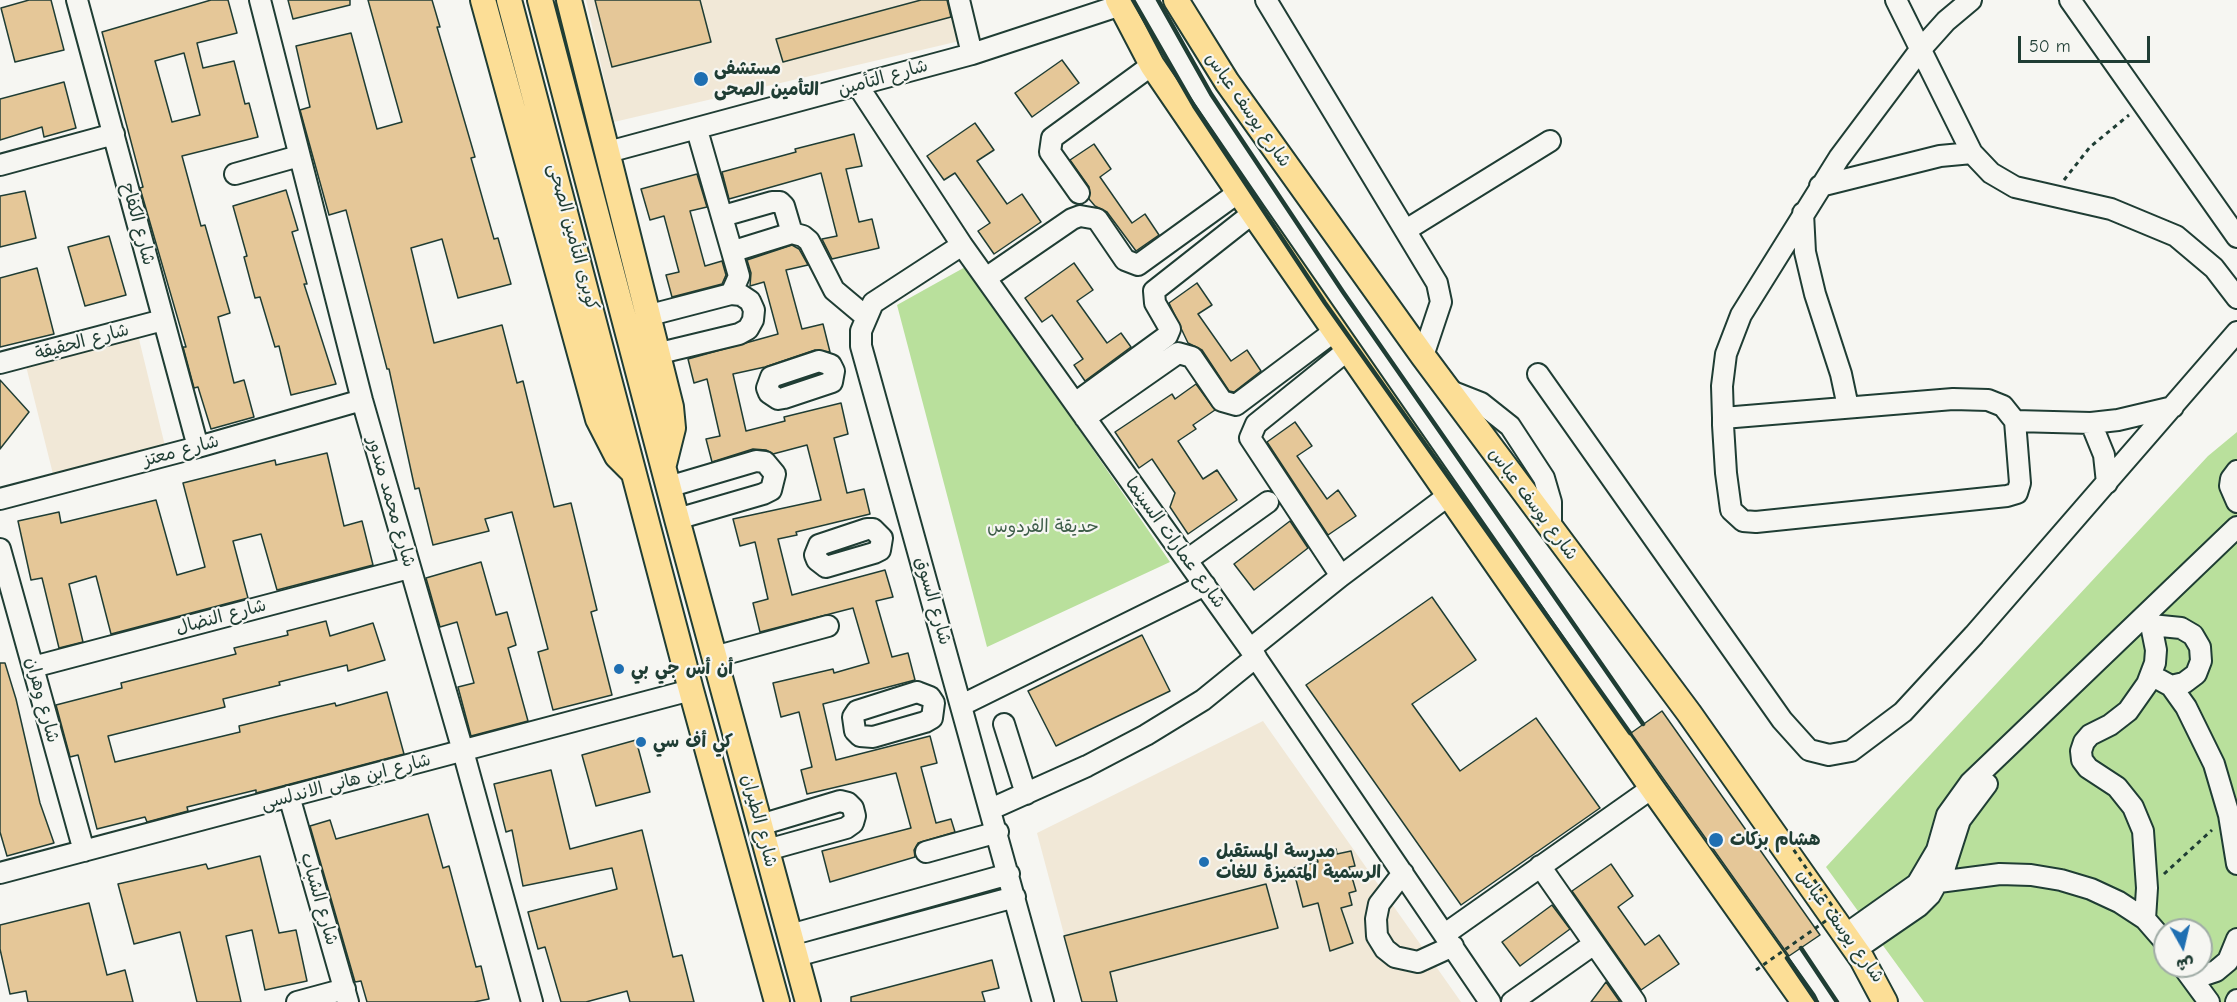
<!DOCTYPE html>
<meta charset="utf-8">
<style>
body{margin:0}
#map{position:relative;width:2237px;height:1002px;overflow:hidden;background:#f6f6f2;font-family:"Comic Neue","Playpen Sans Arabic",sans-serif}
canvas{display:block}
.north{position:absolute;left:2153px;top:918px;width:60px;height:60px;box-sizing:border-box;background:#f6f6f2;border:2px solid #a0aca6;border-radius:50%;rotate:172deg;font-size:16px;font-weight:700;line-height:24px;text-align:center;color:#1f3d34}
.north::after{content:'';display:block;margin:auto;width:21px;height:27px;background:#1f6fb2;clip-path:polygon(50% 0,100% 100%,50% 72%,0 100%)}
.scale{position:absolute;left:2018px;top:36px;width:132px;height:27px;box-sizing:border-box;border:3px solid #1f3d34;border-top:0;padding-left:8px;font-size:18px;line-height:21px;white-space:nowrap;color:#1f3d34;-webkit-text-stroke:4px #f6f6f2;paint-order:stroke}
</style>
<div id="map">
<canvas width="2237" height="1002"></canvas>
<div class="north">ش</div>
<div class="scale">50 m</div>
</div>
<script>
const ctx = document.querySelector('canvas').getContext('2d');
ctx.lineJoin = 'round';
function fillPath(path, color) { ctx.fillStyle = color; ctx.fill(path, 'evenodd'); }
const shape = rows => new Path2D(rows.map(r => 'M' + r).join(''));
function strokePath(path, color, width, dash) { ctx.strokeStyle = color; ctx.lineWidth = width; ctx.lineCap = dash ? 'butt' : 'round'; ctx.setLineDash(dash || []); ctx.stroke(path); }
function label(font, color, halo, rows, align = 'center') {
  ctx.font = font + ' "Comic Neue","Playpen Sans Arabic",sans-serif'; ctx.lineWidth = 4.5; ctx.setLineDash([]); ctx.textBaseline = 'middle'; ctx.strokeStyle = halo; ctx.fillStyle = color; for (const [text, x, y, turn = 0] of rows) {
    ctx.save(); ctx.translate(x, y); ctx.rotate((+turn || 0) * Math.PI / 180); ctx.textAlign = isNaN(turn) ? turn : align; if (halo) ctx.strokeText(text, 0, 0); ctx.fillText(text, 0, 0); ctx.restore();
  }
}
fillPath(shape([
 [586,0,969,0,981,36,614,122],
 [138,335,166,450,54,478,25,362],
 [1263,721,1461,1002,1082,1002,1037,833]
]), '#f1e8d7');
fillPath(shape([
 [967,266,1170,562,987,647,897,305],
 [2237,432,2237,1002,1924,1002,1826,867,2208,456],
 [2165,930,2201,930,2201,966,2165,966]
]), '#b9e09c');
const building = shape([
 [29,0,51,0,64,50,15,62,1,8,29,0],
 [211,0,228,0,237,33,197,43,203,68,234,61,245,104,249,103,258,137,182,156,201,226,205,225,230,313,218,317,234,383,244,380,254,417,211,429,198,387,194,388,183,347,186,347,140,188,143,187,102,32,211,0],
 [184,53,200,115,172,122,155,61,184,53],
 [288,0,350,0,350,5,293,19,288,0],
 [368,0,432,0,440,27,437,27,475,157,471,158,494,239,498,238,511,284,458,298,442,239,411,248,434,343,502,325,517,383,523,381,554,507,571,503,597,610,591,612,612,695,553,710,538,652,548,649,512,512,485,519,489,531,433,545,419,488,415,489,389,369,387,369,346,210,329,215,300,110,310,107,296,46,351,33,377,129,402,122,368,0],
 [595,0,700,0,711,42,612,67,595,0],
 [921,0,947,0,951,17,783,62,776,39,921,0],
 [1062,60,1079,83,1032,117,1015,93,1062,60],
 [64,82,76,128,44,137,42,127,0,140,0,99,64,82],
 [975,123,994,150,977,161,1007,204,1022,194,1041,222,994,254,978,231,990,223,955,173,944,180,927,156,975,123],
 [854,134,862,166,846,169,859,222,872,219,879,248,832,259,822,239,837,236,821,173,729,199,722,172,796,152,795,149,854,134],
 [1094,144,1111,169,1100,177,1132,223,1145,214,1159,235,1136,251,1107,212,1095,206,1089,199,1089,187,1070,160,1094,144],
 [697,174,707,207,690,211,705,266,722,261,726,275,722,284,672,297,666,275,679,272,664,216,650,220,641,189,697,174],
 [286,190,298,230,292,232,307,284,304,284,336,384,291,395,279,346,275,347,260,297,255,298,244,257,247,256,233,206,286,190],
 [25,191,36,238,0,247,0,196,25,191],
 [109,236,126,295,85,306,68,247,109,236],
 [792,245,799,249,808,265,786,270,802,329,823,324,830,352,815,350,765,367,733,374,746,431,785,421,784,417,841,403,848,434,834,438,847,493,864,489,870,514,796,532,797,535,778,539,792,595,885,570,893,597,876,601,892,657,908,653,915,680,823,704,836,760,930,736,937,763,921,767,936,823,951,819,955,832,918,843,914,850,915,857,830,882,822,851,911,828,896,773,807,794,801,770,812,767,799,712,781,717,773,683,833,669,834,673,869,663,853,608,760,632,753,603,768,599,755,542,740,546,733,519,821,500,807,445,773,454,766,450,753,449,712,462,706,439,720,436,707,379,694,383,688,359,778,334,764,282,750,286,751,273,747,260,792,245],
 [1074,263,1093,290,1077,301,1107,343,1121,333,1131,347,1085,381,1074,365,1083,359,1052,315,1042,322,1025,298,1074,263],
 [37,268,54,334,0,347,0,278,37,268],
 [1197,283,1212,305,1198,314,1231,361,1247,350,1261,371,1234,392,1229,391,1202,350,1188,343,1169,303,1197,283],
 [0,380,29,412,0,449,0,380],
 [1196,384,1215,410,1193,425,1196,429,1178,441,1203,479,1217,470,1237,500,1188,534,1170,507,1175,493,1152,459,1139,468,1115,432,1172,394,1175,399,1196,384],
 [1295,422,1312,446,1297,456,1327,499,1338,490,1356,516,1328,535,1267,442,1295,422],
 [327,453,344,526,362,521,373,565,277,590,261,534,233,541,248,598,111,634,96,576,69,584,83,642,59,648,42,578,31,580,18,521,59,512,61,523,156,500,177,575,205,567,183,483,275,460,276,465,327,453],
 [1290,521,1308,548,1254,590,1234,564,1290,521],
 [481,562,496,615,507,612,516,645,508,648,528,721,471,736,458,687,474,683,457,622,440,627,426,578,481,562],
 [1432,597,1476,660,1412,704,1460,771,1536,718,1600,808,1461,905,1306,685,1432,597],
 [326,621,330,636,373,623,385,660,348,671,347,665,279,682,280,685,223,699,225,707,108,736,115,762,240,732,239,726,280,716,335,703,336,706,387,692,404,754,256,793,256,790,187,807,188,811,147,822,145,817,97,829,78,755,70,757,56,705,122,688,121,683,236,654,234,648,288,635,287,631,326,621],
 [1142,635,1170,691,1056,746,1028,691,1142,635],
 [0,663,5,663,16,699,40,803,54,843,7,856,0,832,0,663],
 [1662,711,1820,935,1789,956,1631,733,1662,711],
 [636,740,650,792,596,806,582,755,636,740],
 [551,770,570,849,642,830,673,957,682,955,694,1002,630,1002,627,991,586,1002,561,1002,545,947,538,949,528,912,617,889,612,868,523,886,512,830,506,832,494,784,551,770],
 [428,814,443,868,449,866,476,967,481,966,489,999,474,1002,367,1002,361,981,355,982,310,826,330,820,336,839,428,814],
 [1336,849,1337,854,1351,851,1355,866,1349,867,1356,891,1349,893,1352,905,1341,908,1353,943,1330,951,1318,903,1303,907,1293,868,1318,862,1316,854,1336,849],
 [260,856,279,933,296,930,307,981,265,990,252,930,226,936,241,1002,197,1002,180,932,134,944,118,884,206,864,208,869,260,856],
 [1611,864,1633,896,1618,907,1645,945,1659,935,1679,964,1641,990,1572,891,1611,864],
 [1266,884,1278,928,1110,972,1117,1002,1082,1002,1064,936,1266,884],
 [89,903,107,975,125,970,133,1002,28,1002,26,991,10,994,0,949,0,925,89,903],
 [1552,905,1570,929,1520,966,1502,942,1552,905],
 [992,960,999,988,982,992,985,1002,851,1002,851,997,992,960],
 [1606,982,1620,1002,1591,1002,1606,982]
]);
fillPath(building, '#e5c798');
strokePath(building, '#1f3d34', 1.5);
const minor = shape([
 [77,0,198,447],
 [260,0,362,400,463,751,532,1002],
 [959,0,972,54],
 [1266,0,1437,283,1441,302,1423,356],
 [1896,0,1972,153,1991,173,2015,187,2111,209,2176,236,2214,268,2237,298],
 [2070,0,2237,237],
 [858,86,962,245,1250,649,1490,1002],
 [697,130,739,276,731,294],
 [608,152,972,54,1121,5],
 [0,165,114,134],
 [235,174,299,156],
 [1820,186,1940,156,1972,153],
 [1079,193,1050,152,1052,138,1152,65],
 [1803,213,1805,252,1815,294,1841,374,1848,407],
 [723,216,772,202,780,202,784,206,792,233],
 [1406,230,1550,141],
 [962,245,873,303,861,331,861,346,1043,1002],
 [734,251,792,233,803,236,809,241,834,290,865,316],
 [986,278,1072,219,1080,216,1097,219,1125,260,1138,265,1239,192],
 [650,315,731,294,741,295,750,301,754,310,753,320,748,329,739,334,660,353],
 [819,361,831,365,834,371,832,382,784,398,778,399,769,393,767,388,771,377,819,361],
 [0,363,163,320],
 [1538,374,1782,720,1809,750,1829,755,1851,751,1903,712,1974,635,2237,332],
 [1448,390,1481,403,1510,426,1544,478,1551,502,1551,527],
 [1075,403,1167,336,1170,329,1155,303,1154,291,1253,213],
 [1085,418,1178,353,1192,357,1222,401,1236,405,1336,330],
 [1723,418,1953,399,1988,400,2003,406,2015,421,2020,483,2017,493,2007,496,1756,522,1743,521,1731,510,1726,473,1723,425,1723,418,1722,386,1726,354,1741,315,1839,158,1920,50,1946,21,1971,0],
 [2015,421,2091,423,2118,420,2173,407],
 [2091,423,2104,455,2107,483],
 [2237,471,2231,479,2230,486,2237,502],
 [668,487,756,461,765,462,775,474,771,490,763,494,677,519],
 [0,499,198,447,362,400],
 [867,529,873,529,882,538,880,550,874,553,826,567,817,560,815,555,819,545,867,529],
 [0,549,84,851],
 [1187,560,1268,502],
 [1341,576,1250,438,1256,424,1349,349],
 [1250,649,1341,576,1449,495],
 [714,657,828,626],
 [33,667,409,568],
 [2160,680,2171,686,2186,707,2214,764,2229,815,2237,864],
 [917,692,930,697,934,703,932,718,925,722,873,737,860,736,855,731,853,717,857,711,917,692],
 [962,705,1205,585],
 [1004,724,1026,794],
 [289,796,348,1002],
 [991,809,1087,766,1146,735,1203,700,1256,657],
 [760,825,840,801,848,803,853,808,855,816,853,823,846,828,767,850],
 [926,852,998,832],
 [1540,866,1635,1002],
 [0,873,691,690],
 [1403,873,1379,904,1376,919,1377,936,1385,949,1395,957,1418,962,1453,946],
 [1931,883,2000,874,2031,875,2061,880,2091,889,2119,902,2145,919,2165,942],
 [2145,919,2147,888,2143,831,2133,807,2117,787,2088,768,2082,760,2081,751,2084,742,2090,735,2110,725,2128,711,2147,684,2155,663,2156,650,2151,625,2181,628,2193,635,2200,647,2201,661,2196,674,2184,683,2171,686],
 [1445,934,1652,788],
 [790,935,1009,874],
 [1845,935,1917,884,1937,850,1947,815,1970,783,2237,527],
 [1855,950,1919,906,1930,895,1944,870,1960,820,1987,784],
 [796,956,1015,897],
 [2184,968,2209,1002],
 [2188,973,2201,976,2216,971,2228,961,2237,939],
 [297,1002,345,989],
 [1512,1002,1594,944],
 [2236,1002,2237,1000]
]);
const major = shape([
 [483,0,598,419,617,456,632,471],
 [509,0,691,690,777,1002],
 [540,0,677,519,808,1002],
 [569,0,671,407,673,428,664,464],
 [1118,0,1152,65,1253,213,1652,788,1804,1002],
 [1176,0,1227,82,1423,356,1689,713,1862,959,1885,1002]
]);
strokePath(minor, '#1f3d34', 24);
strokePath(major, '#1f3d34', 28);
strokePath(shape([
 [2064,180,2090,147,2129,115],
 [2164,874,2212,830]
]), '#1f3d34', 3, [4.5, 4.5]);
strokePath(minor, '#f6f6f2', 20);
strokePath(major, '#fcde96', 24);
strokePath(shape([
 [1133,0,1194,106,1325,303,1630,733],
 [1158,0,1211,94,1343,292,1643,724],
 [1801,948,1837,1002],
 [1787,958,1817,1002]
]), '#1f3d34', 4.5);
strokePath(shape([
 [1756,970,1837,913,1791,846]
]), '#1f3d34', 3, [4.5, 4.5]);
for (const [x, y, r, color] of [
 [701,79,8,"#1f6fb2"],
 [619,669,6,"#1f6fb2"],
 [641,742,6,"#1f6fb2"],
 [1716,840,8,"#1f6fb2"],
 [1204,862,6,"#1f6fb2"]
]) { const dot = new Path2D(); dot.arc(x, y, r, 0, 2 * Math.PI); ctx.fillStyle = color; ctx.fill(dot); strokePath(dot, '#f6f6f2', 2); }
label('bold 18px', '#1f3d34', '#f6f6f2', [
 ["مستشفى",714,69],
 ["التأمين الصحى",714,90],
 ["أن أس جي بي",631,669],
 ["كي أف سي",653,742],
 ["هشام بركات",1730,840],
 ["مدرسة المستقبل",1216,852],
 ["الرسمية المتميزة للغات",1216,873]
], 'left');
label('18px', '#1f3d34', '#f6f6f2', [
 ["شارع التأمين",883,78,-16],
 ["شارع يوسف عباس",1248,110,55],
 ["شارع الكفاح",138,224,75],
 ["كوبرى التأمين الصحى",573,237,75],
 ["شارع الحقيقة",82,342,-15],
 ["شارع معتز",181,451,-15],
 ["شارع محمد مندور",391,502,74],
 ["شارع يوسف عباس",1533,504,53],
 ["شارع عمارات السينما",1175,543,54],
 ["شارع السوق",933,601,74],
 ["شارع النضال",221,617,-15],
 ["شارع وهران",42,700,75],
 ["شارع ابن هانى الاندلسى",346,782,-15],
 ["شارع الطيران",759,821,75],
 ["شارع الشباب",319,899,74],
 ["شارع يوسف عباس",1840,926,54]
]);
label('18px', '#3e5e49', '#f6f6f2', [
 ["حديقة الفردوس",1043,527]
]);
</script>
